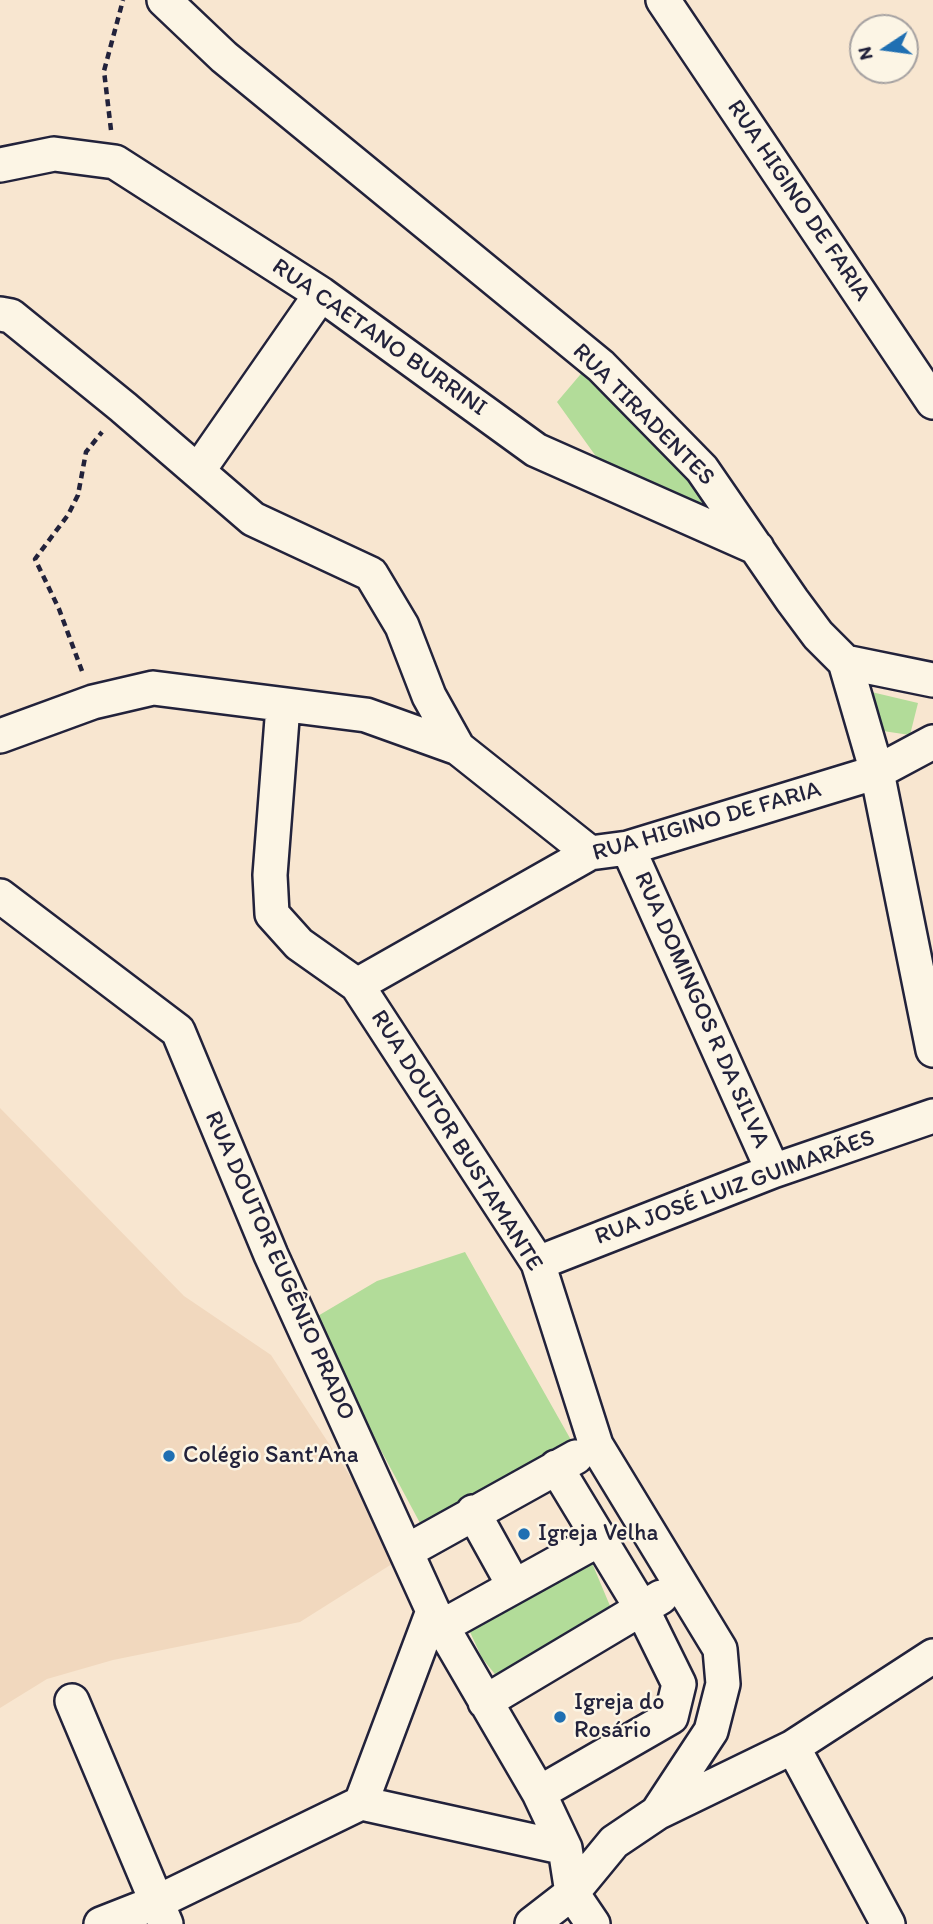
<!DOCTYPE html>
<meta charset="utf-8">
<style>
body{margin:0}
#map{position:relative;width:933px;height:1924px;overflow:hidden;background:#f8e6d0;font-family:Itim,sans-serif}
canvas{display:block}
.north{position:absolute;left:849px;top:14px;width:70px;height:70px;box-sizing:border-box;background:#fcf5e5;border:2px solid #a5a1a1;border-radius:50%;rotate:257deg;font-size:19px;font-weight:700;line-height:28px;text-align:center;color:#22223b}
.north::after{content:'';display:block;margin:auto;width:24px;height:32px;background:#1f6fb2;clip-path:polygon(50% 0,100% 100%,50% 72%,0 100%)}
</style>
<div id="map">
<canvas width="933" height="1924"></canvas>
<div class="north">N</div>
</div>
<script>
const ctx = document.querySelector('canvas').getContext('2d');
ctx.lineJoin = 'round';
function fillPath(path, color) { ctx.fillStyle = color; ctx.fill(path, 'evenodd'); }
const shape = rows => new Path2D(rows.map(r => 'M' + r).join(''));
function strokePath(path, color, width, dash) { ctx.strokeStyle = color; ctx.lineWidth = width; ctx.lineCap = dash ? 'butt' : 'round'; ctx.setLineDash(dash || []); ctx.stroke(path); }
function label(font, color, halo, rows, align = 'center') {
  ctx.font = font + ' Itim,sans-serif'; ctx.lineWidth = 5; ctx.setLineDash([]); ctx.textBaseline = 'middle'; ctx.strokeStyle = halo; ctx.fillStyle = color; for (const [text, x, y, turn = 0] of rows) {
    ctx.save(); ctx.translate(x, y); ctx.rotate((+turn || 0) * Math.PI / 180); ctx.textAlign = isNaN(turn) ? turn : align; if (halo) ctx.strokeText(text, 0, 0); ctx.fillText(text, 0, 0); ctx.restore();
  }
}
fillPath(shape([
 [0,1108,184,1296,271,1355,403,1557,300,1622,113,1660,47,1679,0,1708]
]), '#f1d8be');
fillPath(shape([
 [591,362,727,508,697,518,605,469,557,402],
 [863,690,918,703,910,735,876,730],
 [465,1252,571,1440,420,1523,311,1320,377,1281],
 [592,1563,613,1613,498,1678,482,1658,470,1632]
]), '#b2dc99');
const street = shape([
 [164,0,224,57,601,366,702,469,792,600,818,635,845,662,877,772,933,1050],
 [663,0,933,402],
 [0,165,54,154,115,162,321,294,536,450,757,548],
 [0,314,11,316,123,407,253,519,371,574,402,626,429,696,458,748],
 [198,471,321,294],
 [845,662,933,680],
 [283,706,270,875,272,914,299,944,357,985,538,1263,596,1445,720,1649,723,1684,711,1731,657,1813],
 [0,736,93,702,153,688,366,715,458,748,590,853],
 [628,848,773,1171],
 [0,896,178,1031,271,1255,433,1611,539,1793,565,1848,572,1893,593,1924],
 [357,985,590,853,628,848,877,772,933,742],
 [538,1263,773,1171,933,1116],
 [473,1512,514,1586],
 [407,1551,576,1457],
 [441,1627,600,1539],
 [72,1701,166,1924],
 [485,1702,661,1597],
 [793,1747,888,1924],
 [539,1793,671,1717,679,1684,642,1609,556,1467],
 [361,1803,565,1848],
 [361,1803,433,1611],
 [101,1924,157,1902,361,1803],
 [532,1924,572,1893,614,1842,657,1813,793,1747,933,1656]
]);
strokePath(street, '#22223b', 38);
strokePath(shape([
 [111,130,104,71,123,0],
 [82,671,59,609,35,559,68,515,78,495,86,452,102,432]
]), '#22223b', 4.5, [7, 5]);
strokePath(street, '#fcf5e5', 33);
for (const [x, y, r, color] of [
 [169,1456,7,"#1f6fb2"],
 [524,1534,7,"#1f6fb2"],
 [560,1717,7,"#1f6fb2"]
]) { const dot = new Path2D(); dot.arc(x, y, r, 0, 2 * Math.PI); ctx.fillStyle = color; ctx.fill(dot); strokePath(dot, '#fcf5e5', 2.5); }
label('24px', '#22223b', '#fcf5e5', [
 ["RUA HIGINO DE FARIA",798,201,56],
 ["RUA CAETANO BURRINI",379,338,35],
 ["RUA TIRADENTES",643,415,45],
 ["RUA HIGINO DE FARIA",707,822,-16],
 ["RUA DOMINGOS R DA SILVA",701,1010,66],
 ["RUA DOUTOR BUSTAMANTE",456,1141,58],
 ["RUA JOSÉ LUIZ GUIMARÃES",735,1188,-20],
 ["RUA DOUTOR EUGÊNIO PRADO",279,1266,66]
]);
label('24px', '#22223b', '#fcf5e5', [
 ["Colégio Sant'Ana",183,1456],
 ["Igreja Velha",538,1534],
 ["Igreja do",574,1703],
 ["Rosário",574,1731]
], 'left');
</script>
